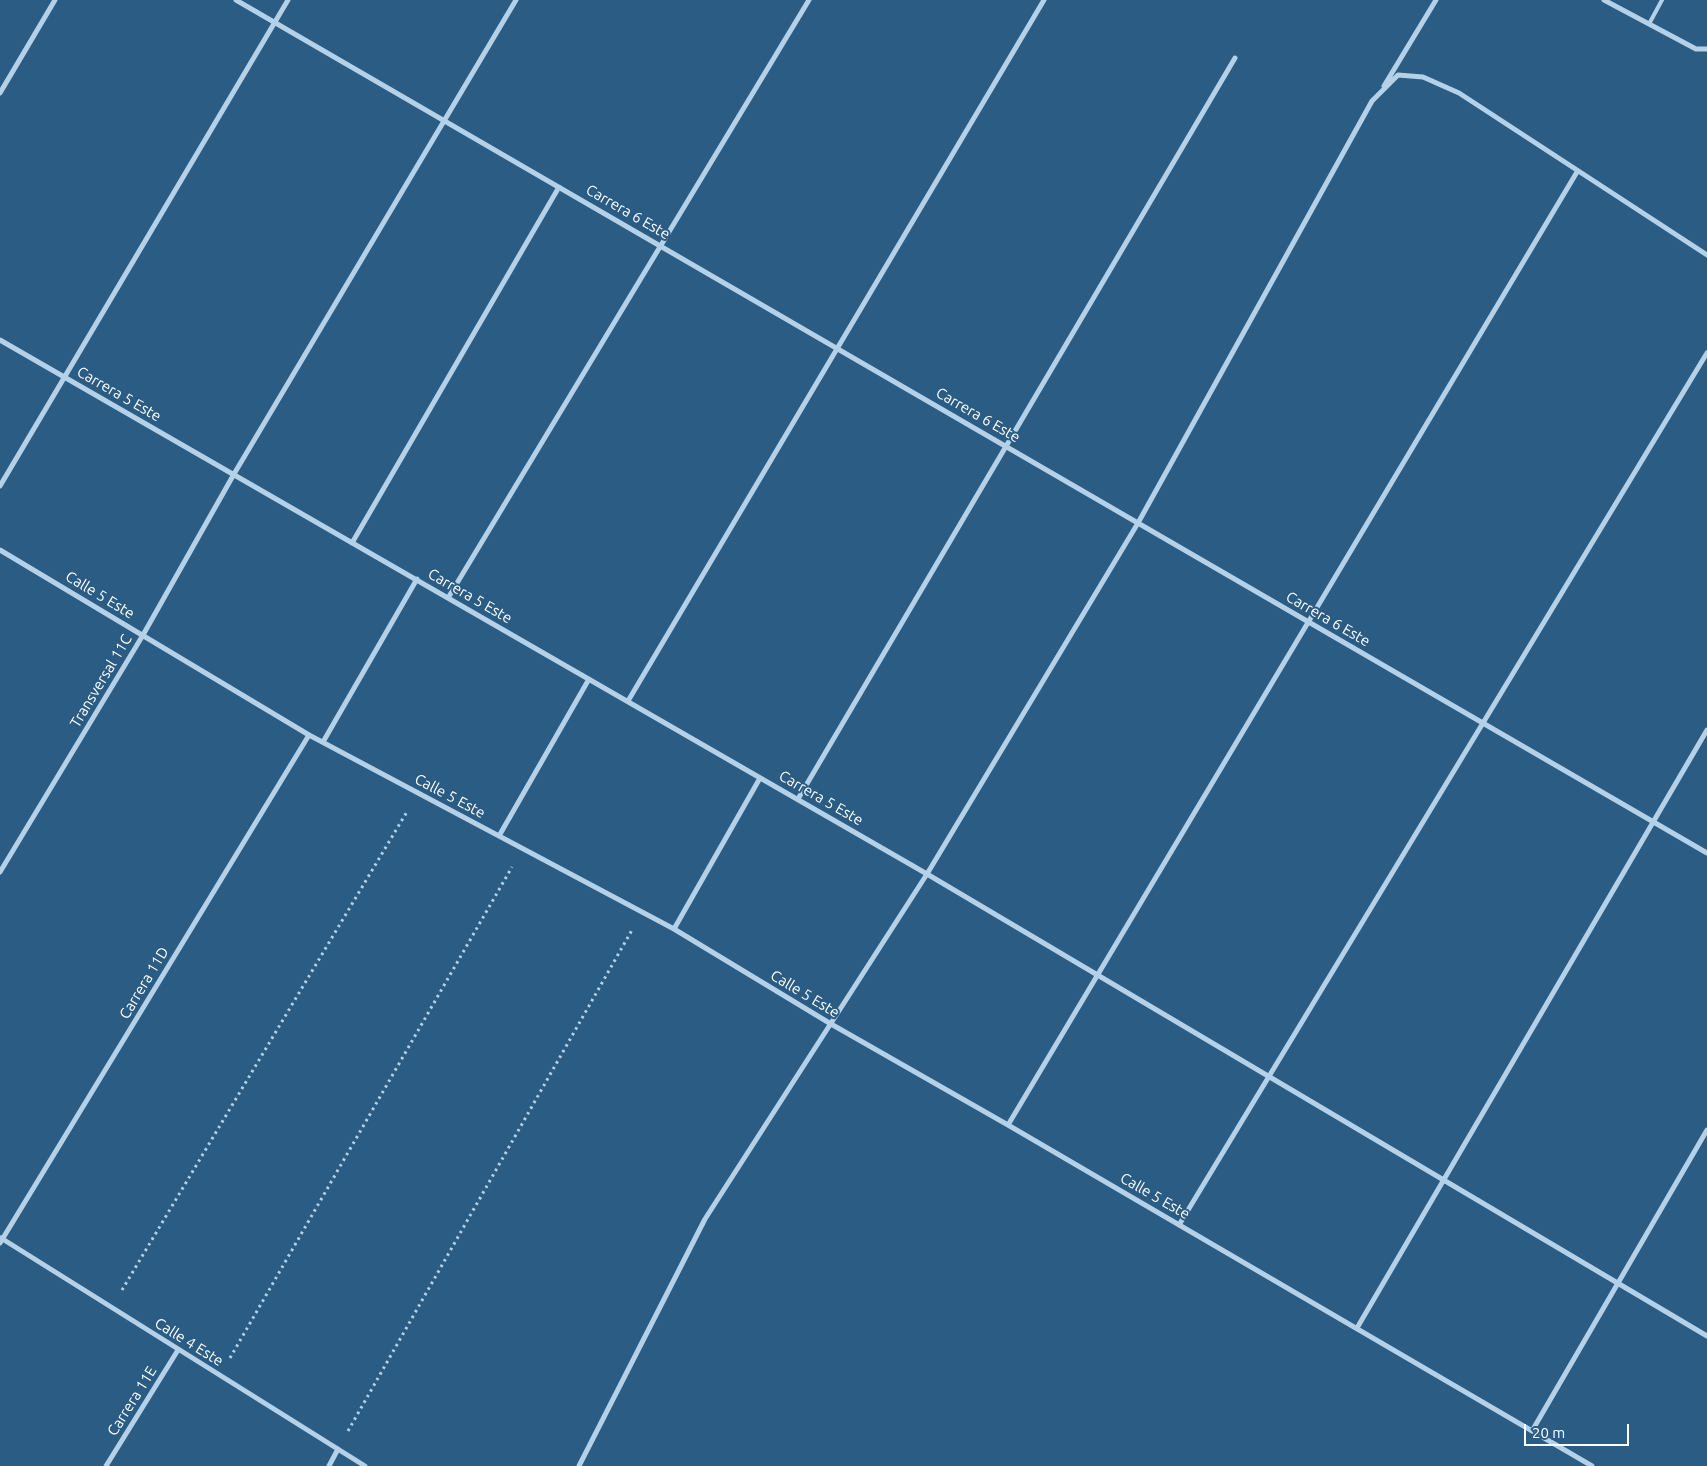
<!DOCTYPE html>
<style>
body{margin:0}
#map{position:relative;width:1707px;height:1466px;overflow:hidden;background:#2a5c84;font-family:Ubuntu,sans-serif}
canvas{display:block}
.scale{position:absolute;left:1524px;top:1424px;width:105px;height:22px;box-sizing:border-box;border:2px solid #fff;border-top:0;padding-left:6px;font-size:15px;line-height:18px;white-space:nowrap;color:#fff;-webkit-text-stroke:4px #2a5c84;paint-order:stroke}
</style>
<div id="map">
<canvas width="1707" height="1466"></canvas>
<div class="scale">20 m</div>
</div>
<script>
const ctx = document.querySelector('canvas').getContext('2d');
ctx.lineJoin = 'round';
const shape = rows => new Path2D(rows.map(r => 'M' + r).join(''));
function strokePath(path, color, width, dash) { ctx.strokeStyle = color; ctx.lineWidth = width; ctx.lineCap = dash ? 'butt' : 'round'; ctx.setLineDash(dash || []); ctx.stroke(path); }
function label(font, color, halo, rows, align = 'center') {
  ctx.font = font + ' Ubuntu,sans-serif'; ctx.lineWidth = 4; ctx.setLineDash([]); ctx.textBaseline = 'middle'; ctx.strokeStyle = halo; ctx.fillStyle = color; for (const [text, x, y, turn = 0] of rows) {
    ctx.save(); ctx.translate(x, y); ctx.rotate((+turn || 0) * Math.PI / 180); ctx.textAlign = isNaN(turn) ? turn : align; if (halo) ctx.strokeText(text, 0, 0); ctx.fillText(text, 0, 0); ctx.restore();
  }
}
strokePath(shape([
 [122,1290,408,810],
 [230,1358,512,867],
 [348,1431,632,930]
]), '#b4d1e7', 3, [2.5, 4]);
strokePath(shape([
 [1649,24,1662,0]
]), '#b4d1e7', 4);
strokePath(shape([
 [236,0,1707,853],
 [1604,0,1696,49,1707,49],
 [1384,86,1436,0],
 [0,93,55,0],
 [0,340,927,874,1707,1336],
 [0,486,288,0],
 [352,543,559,187],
 [0,550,309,735,674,929,831,1024,1008,1125,1592,1466],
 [448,598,809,0],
 [628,701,1044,0],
 [323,742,417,579],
 [798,799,1235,58],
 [499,836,589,679],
 [0,872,143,635,234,474,516,0],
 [674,929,760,778],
 [1008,1125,1577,172],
 [1179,1225,1707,353],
 [1,1238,365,1466],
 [0,1243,309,735],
 [1357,1328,1707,730],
 [1532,1431,1707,1130],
 [106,1466,178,1350],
 [329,1466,338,1449],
 [579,1466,705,1219,927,874,1138,523,1372,101,1398,75,1423,77,1459,93,1707,255]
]), '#b4d1e7', 5);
label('15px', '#fff', '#2a5c84', [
 ["Carrera 6 Este",628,212,30],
 ["Carrera 5 Este",119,394,30],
 ["Carrera 6 Este",978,415,30],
 ["Calle 5 Este",100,595,31],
 ["Carrera 5 Este",470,596,30],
 ["Carrera 6 Este",1328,619,30],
 ["Transversal 11C",101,681,-59],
 ["Calle 5 Este",450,796,28],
 ["Carrera 5 Este",821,798,30],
 ["Carrera 11D",144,983,-59],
 ["Calle 5 Este",805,994,31],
 ["Calle 5 Este",1155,1196,30],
 ["Calle 4 Este",189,1342,32],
 ["Carrera 11E",132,1401,-58]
]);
</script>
